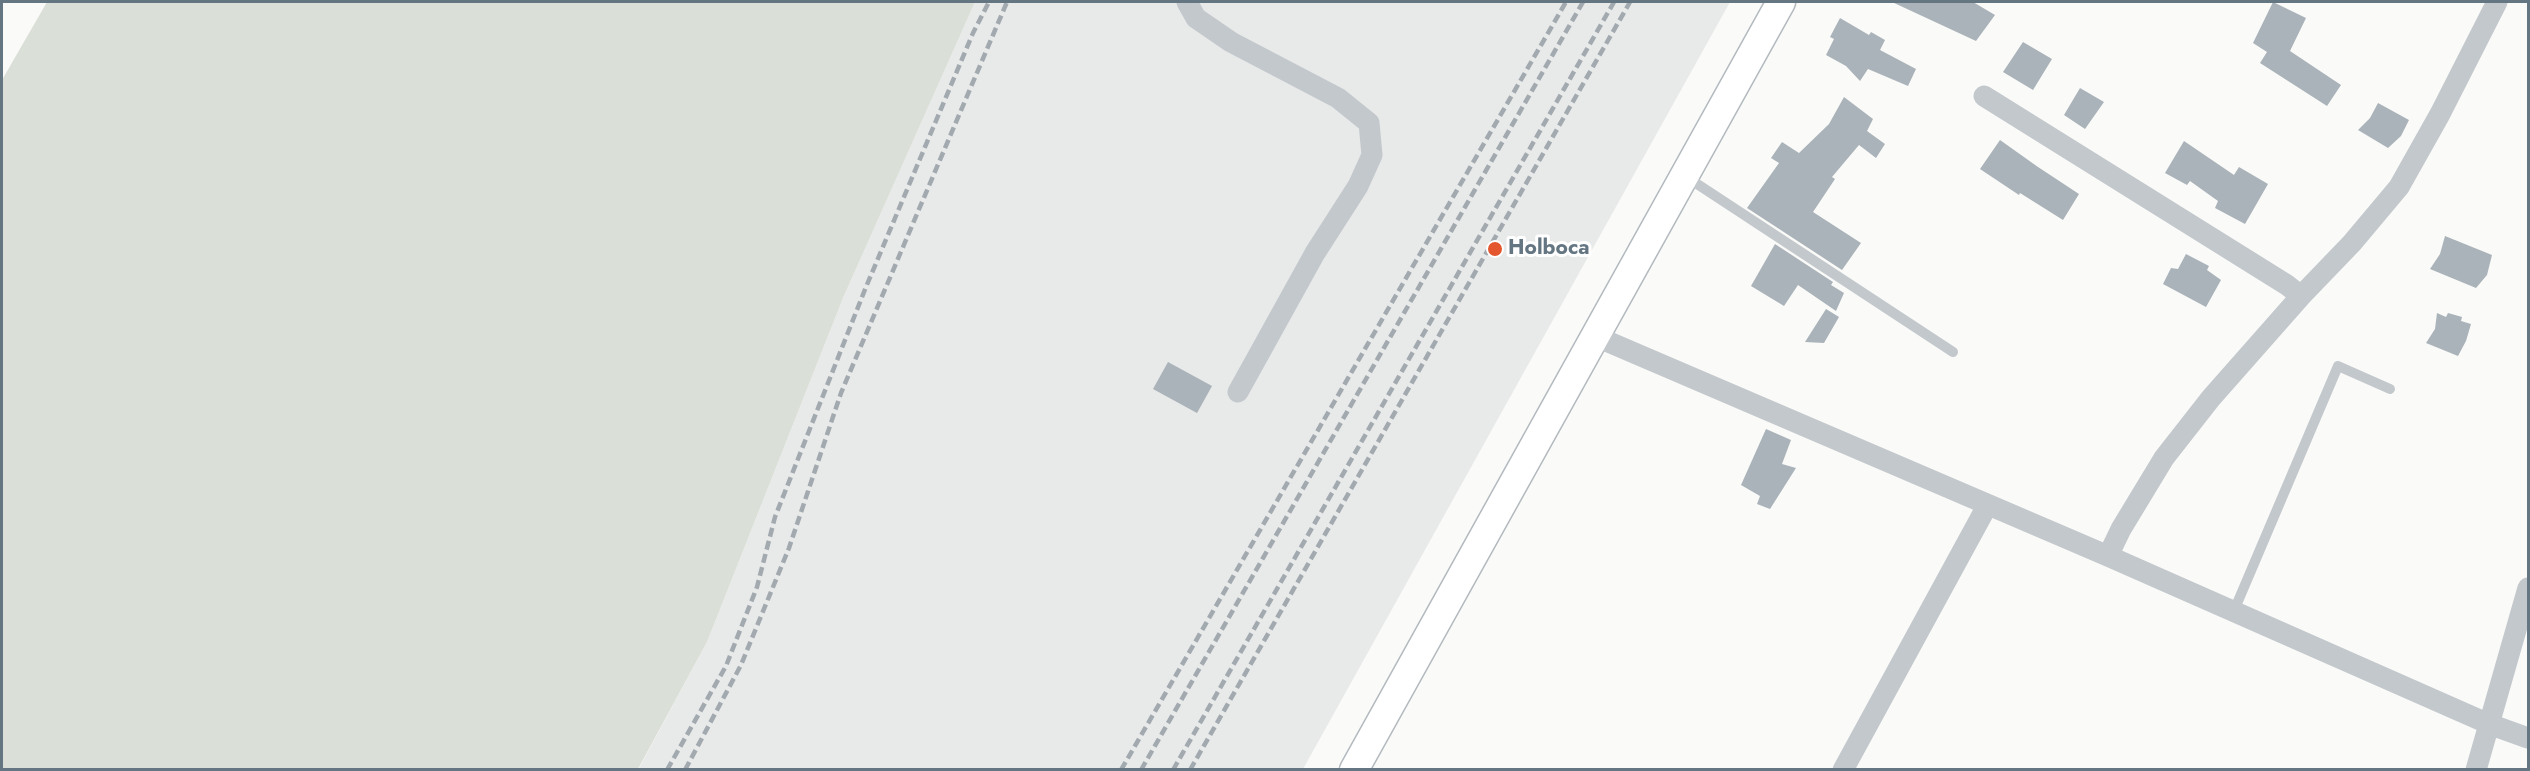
<!DOCTYPE html>
<style>
body{margin:0}
#map{position:relative;width:2530px;height:771px;overflow:hidden;background:#fafaf8;font-family:Jost,sans-serif}
canvas{display:block}
.frame{position:absolute;inset:0;border:3px solid #657683;pointer-events:none}
</style>
<div id="map">
<canvas width="2530" height="771"></canvas>
<div class="frame"></div>
</div>
<script>
const ctx = document.querySelector('canvas').getContext('2d');
ctx.lineJoin = 'round';
function fillPath(path, color) { ctx.fillStyle = color; ctx.fill(path, 'evenodd'); }
const shape = rows => new Path2D(rows.map(r => 'M' + r).join(''));
function strokePath(path, color, width, dash) { ctx.strokeStyle = color; ctx.lineWidth = width; ctx.lineCap = dash ? 'butt' : 'round'; ctx.setLineDash(dash || []); ctx.stroke(path); }
function label(font, color, halo, rows, align = 'center') {
  ctx.font = font + ' Jost,sans-serif'; ctx.lineWidth = 6; ctx.setLineDash([]); ctx.textBaseline = 'middle'; ctx.strokeStyle = halo; ctx.fillStyle = color; for (const [text, x, y, turn = 0] of rows) {
    ctx.save(); ctx.translate(x, y); ctx.rotate((+turn || 0) * Math.PI / 180); ctx.textAlign = isNaN(turn) ? turn : align; if (halo) ctx.strokeText(text, 0, 0); ctx.fillText(text, 0, 0); ctx.restore();
  }
}
fillPath(shape([
 [975,2,1730,2,1303,769,638,770,707,642,843,298]
]), '#e8e9e9');
fillPath(shape([
 [47,2,975,2,843,298,707,642,638,769,2,769,2,80]
]), '#dadfd7');
fillPath(shape([
 [1892,2,1973,2,1995,15,1976,41],
 [2273,2,2306,18,2290,51,2341,85,2327,106,2260,63,2267,52,2253,43],
 [1840,18,1869,35,1871,32,1885,40,1880,50,1916,69,1908,86,1868,69,1860,81,1846,66,1826,55,1834,39,1830,37],
 [2023,42,2052,59,2033,90,2003,72],
 [2080,88,2104,102,2085,129,2064,115],
 [1844,97,1873,119,1867,131,1885,144,1876,158,1859,145,1832,177,1835,179,1813,212,1861,243,1842,270,1747,208,1779,163,1771,158,1782,142,1799,153,1829,124],
 [2378,103,2409,120,2401,136,2388,148,2358,130,2370,118],
 [2000,140,2038,167,2079,194,2063,220,2020,193,2019,195,1980,169],
 [2184,141,2234,175,2239,167,2268,184,2245,224,2215,208,2218,201,2190,181,2187,185,2165,173],
 [2445,236,2492,255,2487,275,2476,288,2430,269,2440,254],
 [1775,244,1833,282,1831,285,1844,293,1836,311,1798,285,1784,306,1751,286],
 [2186,254,2209,266,2207,270,2221,280,2206,307,2163,284,2171,268,2178,269],
 [1826,309,1839,317,1824,343,1805,342],
 [2437,313,2446,317,2448,313,2462,317,2461,321,2471,324,2466,341,2458,356,2426,343,2435,329],
 [1168,362,1212,386,1197,413,1153,389],
 [1766,429,1791,440,1782,464,1796,468,1770,509,1757,504,1760,496,1741,485]
]), '#aab3b9');
const secondary = shape([
 [1354,770,1781,2]
]);
strokePath(secondary, '#b3babf', 31);
strokePath(shape([
 [1685,176,1953,352],
 [2233,613,2338,366,2390,389]
]), '#c3c8cc', 10);
strokePath(shape([
 [1187,2,1196,18,1231,42,1338,98,1369,123,1372,155,1358,186,1315,253,1238,392],
 [1984,96,2287,285,2301,296],
 [1597,337,2108,556,2489,724,2528,738],
 [2108,556,2121,529,2164,458,2211,398,2301,296,2352,243,2399,187,2440,114,2497,2],
 [1843,770,1987,506],
 [2476,770,2528,588]
]), '#c3c8cc', 21);
strokePath(secondary, '#fff', 28);
strokePath(shape([
 [667,770,726,666,757,587,775,517,866,287,973,33,989,2],
 [685,770,741,665,789,548,841,393,1007,2],
 [1121,770,1566,2],
 [1141,770,1583,2],
 [1173,770,1614,2],
 [1190,770,1630,2]
]), '#a2aab0', 4.5, [9, 4.5]);
for (const [x, y, r, color] of [
 [1495,249,8,"#e4572e"]
]) { const dot = new Path2D(); dot.arc(x, y, r, 0, 2 * Math.PI); ctx.fillStyle = color; ctx.fill(dot); strokePath(dot, '#fff', 2); }
label('bold 21px', '#657683', '#fff', [
 ["Holboca",1508,249]
], 'left');
</script>
